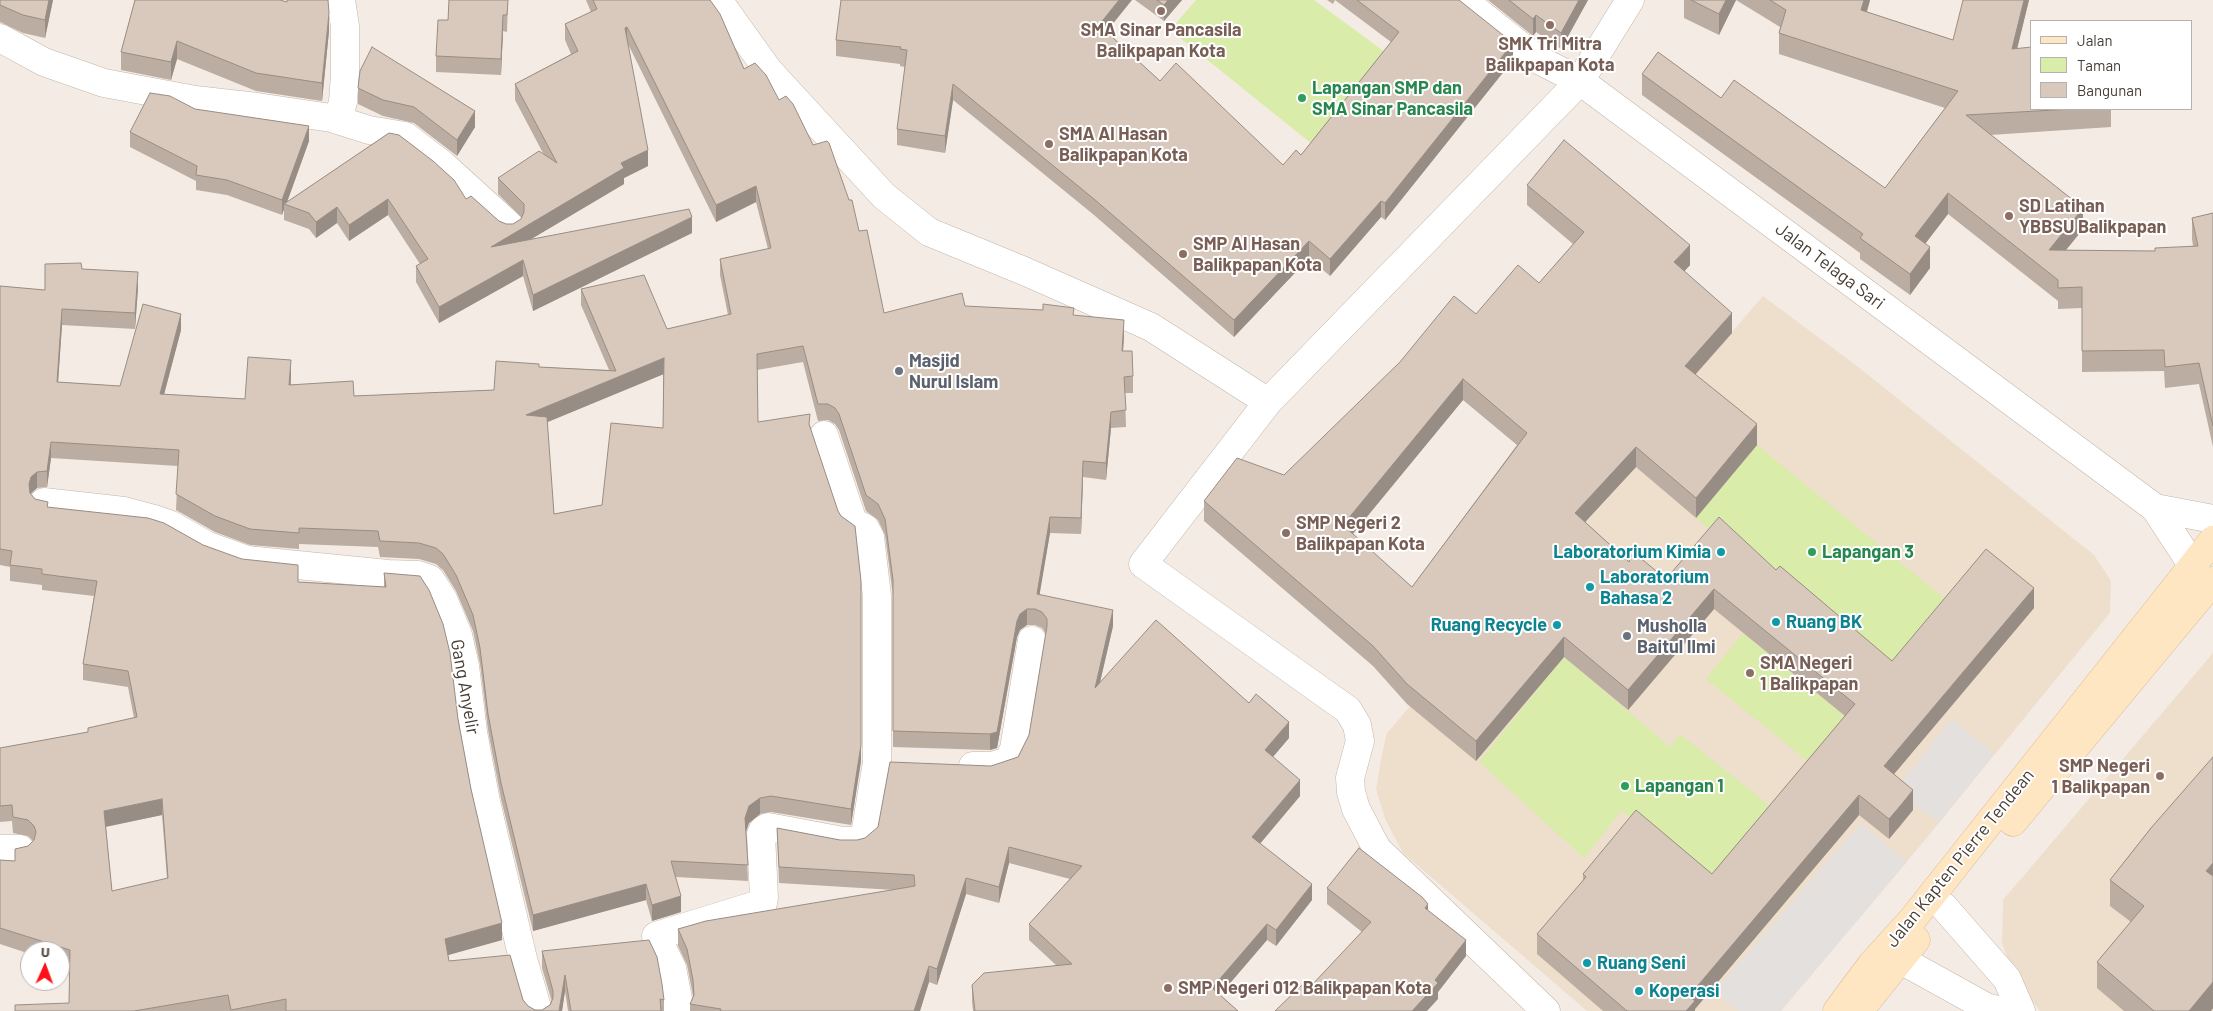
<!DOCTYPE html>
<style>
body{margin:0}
#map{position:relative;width:2213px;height:1011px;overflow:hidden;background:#f4ece4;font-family:Barlow,sans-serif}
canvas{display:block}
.legend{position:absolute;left:2030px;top:20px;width:162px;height:90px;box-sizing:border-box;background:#fff;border:1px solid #b5b1ae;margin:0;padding:6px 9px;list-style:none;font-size:15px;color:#463c34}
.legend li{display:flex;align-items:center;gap:10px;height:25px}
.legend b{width:25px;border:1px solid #b5b1ae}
.north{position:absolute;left:20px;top:941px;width:50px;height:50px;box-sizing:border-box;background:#fff;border:1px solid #b5b1ae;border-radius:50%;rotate:2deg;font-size:14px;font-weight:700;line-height:20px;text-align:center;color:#463c34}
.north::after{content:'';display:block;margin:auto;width:18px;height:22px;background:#ff1016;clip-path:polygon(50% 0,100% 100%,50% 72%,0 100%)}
</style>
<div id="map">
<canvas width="2213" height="1011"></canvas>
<ul class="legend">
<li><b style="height:6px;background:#ffe6c3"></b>Jalan</li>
<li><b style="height:14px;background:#d9eca9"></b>Taman</li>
<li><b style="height:14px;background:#d9c9bc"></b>Bangunan</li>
</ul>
<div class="north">U</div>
</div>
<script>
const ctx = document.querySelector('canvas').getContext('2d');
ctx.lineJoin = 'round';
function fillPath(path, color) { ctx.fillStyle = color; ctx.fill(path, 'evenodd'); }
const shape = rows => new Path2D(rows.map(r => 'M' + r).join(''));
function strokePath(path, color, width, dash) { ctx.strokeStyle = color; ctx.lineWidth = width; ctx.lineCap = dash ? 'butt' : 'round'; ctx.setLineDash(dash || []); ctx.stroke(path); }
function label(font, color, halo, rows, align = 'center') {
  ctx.font = font + ' Barlow,sans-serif'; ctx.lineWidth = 4; ctx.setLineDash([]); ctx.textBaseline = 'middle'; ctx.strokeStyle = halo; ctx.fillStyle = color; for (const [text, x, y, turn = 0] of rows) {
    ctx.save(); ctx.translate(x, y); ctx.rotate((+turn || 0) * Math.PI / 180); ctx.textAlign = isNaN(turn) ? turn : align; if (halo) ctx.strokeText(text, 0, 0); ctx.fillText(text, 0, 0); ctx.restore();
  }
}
fillPath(shape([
 [1763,296,1857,366,2094,555,2111,581,2110,613,1925,840,1781,1011,1587,1011,1403,853,1385,819,1376,789,1382,754,1387,733],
 [2213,653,2213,1011,2040,1011,2015,979,2002,943,2003,900]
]), '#eedfcd');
fillPath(shape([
 [1196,0,1314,0,1385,52,1312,144,1170,30],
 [1757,445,1945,599,1883,673,1696,518],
 [1743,633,1847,718,1810,763,1706,679],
 [1564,657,1670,747,1680,734,1775,810,1714,879,1621,811,1584,858,1479,762]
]), '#d9eca9');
fillPath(shape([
 [1952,719,1994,754,1939,823,1895,790],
 [1861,823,1907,862,1781,1011,1738,1011,1715,991]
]), '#e4e0dd');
const street = shape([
 [718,0,768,70,884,196,929,232,1024,271,1151,327,1268,402],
 [1463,0,1537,59,1580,81,1268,402,1143,564,1348,710,1357,725,1360,741,1350,778,1351,792,1356,809,1377,849,1546,1011],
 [1630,0,1580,81,2155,508,2193,566],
 [0,38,44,62,104,83,195,100,257,107,331,118,369,130,405,136,443,165,509,225],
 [331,118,340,112,343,102,345,74,345,26,341,0],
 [44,502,124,511,154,519,171,525,208,546,247,560,388,574,418,575,430,579,443,599,458,635,465,666,473,732,486,802,523,959,538,1011],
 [2155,508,2213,519],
 [973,766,992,766,1008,761,1014,749,1032,640],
 [0,849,20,849],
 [1944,907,2007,979,2021,1011],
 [1901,960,1986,1007,2002,1011],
 [678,1011,678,999,672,968,656,936,763,903,764,898,761,834,763,830,768,827,843,841,856,841,865,835,877,762,877,596,870,537,865,528,853,522,824,435]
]);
const secondary = shape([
 [2013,822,2213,581],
 [1837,1011,1872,964,1912,920,2213,540],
 [1859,1011,1916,940]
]);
strokePath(street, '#c3b5a9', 29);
strokePath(secondary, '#dbbb92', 29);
strokePath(street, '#fff', 28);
strokePath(secondary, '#ffe6c3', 28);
fillPath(shape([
 [0,0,53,0,45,38,23,33,0,22],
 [135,0,329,31,322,101,256,91,177,59,171,80,121,70,121,52],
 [449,0,508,0,507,32,503,31,501,75,436,72,436,56,448,20],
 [586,0,710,0,744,69,779,100,813,145,859,231,884,313,965,306,1074,316,1124,336,1123,351,1133,376,1133,393,1125,393,1126,427,1111,428,1106,480,1083,477,1081,534,1050,533,1039,594,1113,626,1100,682,1249,703,1289,738,1273,757,1300,796,1260,844,1312,900,1276,946,1267,940,1220,995,1238,1011,973,1011,972,1001,972,985,1056,965,1029,940,1029,924,1070,879,1009,863,999,903,966,894,937,985,929,982,920,1011,690,1011,690,1004,693,996,687,965,678,946,678,929,894,890,779,883,777,828,840,840,857,840,865,838,991,766,1018,757,1029,735,1046,634,1042,628,1035,625,1027,625,1020,630,1017,637,997,748,990,750,893,747,893,596,885,535,878,520,866,511,839,430,835,424,828,420,818,421,803,362,757,370,758,422,810,425,861,761,851,825,771,812,760,814,749,823,746,832,748,881,676,877,681,912,652,921,646,900,533,931,501,799,488,730,480,664,473,631,456,591,443,570,436,564,419,559,380,557,378,547,299,544,299,549,250,545,215,532,176,510,178,466,51,458,47,487,37,488,31,494,35,499,48,507,203,545,298,582,384,587,384,573,458,719,471,789,502,940,447,955,449,961,523,1000,528,1006,535,1010,542,1010,550,1005,552,1002,542,968,542,951,664,1000,664,1011,568,1011,565,991,562,1011,15,1011,69,1003,70,966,60,963,60,951,30,951,30,954,0,944,0,860,15,861,15,849,28,846,33,841,28,836,13,833,12,821,0,822,0,748,88,732,88,728,134,718,128,687,83,680,83,664,94,596,42,590,42,585,10,581,10,567,0,565,0,286,45,290,45,264,82,269,138,288,135,329,62,325,58,382,120,386,181,330,164,394,245,399,291,376,291,385,354,396,494,390,539,367,609,370,581,305,581,289,667,329,728,315,720,275,720,259,768,249,756,202,716,222,628,44,648,166,624,178,624,184,531,239,692,233,533,311,523,276,439,323,416,282,416,266,420,264,388,215,349,241,337,223,316,238,309,229,284,220,284,209,282,215,227,195,196,190,196,181,130,147,130,132,195,109,309,141,287,202,389,133,466,199,499,221,506,224,513,224,521,219,522,218,498,194,498,178,544,155,515,100,515,84,571,54,565,40,565,24,591,12],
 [663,374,663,428,602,505,554,514,547,422],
 [162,815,167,879,112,891,106,827],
 [1135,0,1182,0,1164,21],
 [1327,0,1459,0,1513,60,1385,220,1381,217,1330,276,1309,258,1234,337,1094,215,953,100,945,153,897,145,897,129,905,67,900,66,900,64,836,56,836,40,1107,32,1160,81,1283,165,1301,155,1391,42,1335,0,1333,4],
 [1488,0,1588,0,1561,49,1536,32,1533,36],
 [1684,0,1870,0,1867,12,1953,40,2029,0,2017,48,2032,109,2111,109,2111,127,1990,135,2083,229,2066,250,2155,251,2193,246,2192,239,2192,218,2213,213,2213,447,2199,384,2165,388,2164,371,2082,372,2082,308,2058,309,2058,301,1948,214,1925,244,1930,268,1910,295,1860,259,1860,253,1642,95,1642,74,1721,98,1885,188,1945,108,1779,54,1779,33,1780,27,1736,0,1719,35,1684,18],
 [358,88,475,127,457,156,414,123,383,116,358,104],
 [1527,185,1690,265,1684,271,1732,333,1695,375,1757,445,1696,518,1636,467,1585,522,1629,562,1666,579,1776,570,1892,661,2034,608,1894,774,1913,810,1901,825,1889,839,1859,815,1695,1009,1695,1011,1603,1011,1537,954,1537,934,1583,881,1583,874,1712,874,1845,716,1714,609,1628,710,1564,657,1476,761,1407,704,1373,666,1204,521,1204,501,1284,475,1476,314,1539,283,1573,244,1527,205],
 [1463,400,1517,445,1412,587,1352,534],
 [2151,828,2213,1008,2211,1011,2124,1011,2097,988,2097,962,2131,922,2110,906,2110,880],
 [1327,888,1428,911,1466,956,1438,992,1438,999,1311,986,1362,932,1327,904]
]), '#bbada2');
fillPath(shape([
 [49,0,53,0,45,38,45,20],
 [1119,0,1132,0,1099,41,1099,25],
 [1168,0,1182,0,1164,21,1164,5],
 [1579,0,1588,0,1561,49,1561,33],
 [1726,0,1736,0,1719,35,1719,14],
 [1864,0,1870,0,1861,31,1861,10],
 [2024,0,2029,0,2012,70,2012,49],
 [329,13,329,31,322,101,322,83],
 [503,15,503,31,501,75,501,59],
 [1536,15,1536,32,1533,36,1533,19],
 [627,27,627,43,625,28],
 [177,41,177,59,171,80,171,62],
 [1513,43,1513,60,1385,220,1385,203],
 [953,84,953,100,945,153,945,136],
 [475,111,475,127,457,156,457,140],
 [309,126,309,141,286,205,284,204,284,209,282,215,282,200],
 [648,150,648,166,624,178,624,184,491,263,491,247,621,163],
 [756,186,756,202,716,222,716,205],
 [1948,193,1948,214,1915,257,1915,236],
 [388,199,388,215,349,241,349,225],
 [1381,201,1381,217,1330,276,1330,259],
 [337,207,337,223,316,238,316,222],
 [2083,208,2083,229,2049,271,2049,250],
 [692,217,692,233,533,311,533,295],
 [1309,241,1309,258,1234,337,1234,320],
 [1690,245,1690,265,1674,283,1674,262],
 [1930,247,1930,268,1910,295,1910,274],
 [523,260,523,276,439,323,439,307],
 [138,272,138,288,135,329,135,313],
 [62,309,62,325,57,398,57,382],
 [1732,313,1732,333,1685,386,1685,366],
 [181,314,181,330,160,410,160,394],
 [1124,320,1124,336,1122,367,1122,351],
 [664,358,664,374,526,431,526,415],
 [291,360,291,376,289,401,289,385],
 [1463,379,1463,400,1343,546,1343,525],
 [1111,412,1111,428,1106,480,1106,463],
 [1757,424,1757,445,1696,518,1696,498],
 [51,442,51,458,47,487,47,471],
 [1636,447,1636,467,1575,533,1575,513],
 [1083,461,1083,477,1081,534,1081,518],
 [37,472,37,488,31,493,29,500,29,484,31,477],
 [1050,517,1050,533,1037,610,1037,594],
 [2034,588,2034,608,1884,786,1884,766],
 [1714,589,1714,609,1628,710,1628,690],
 [1027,609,1027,625,1020,630,1017,637,997,748,990,750,990,734,1017,621,1020,614],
 [1113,610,1113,626,1095,704,1095,688],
 [1564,637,1564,657,1476,761,1476,741],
 [1289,722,1289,738,1265,766,1265,750],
 [861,745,861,761,851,825,851,809],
 [1300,780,1300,796,1252,853,1252,837],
 [1913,790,1913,810,1889,839,1889,819],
 [1859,795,1859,815,1695,1009,1695,1011,1686,1011,1689,996],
 [760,798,760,814,749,823,745,834,745,818,749,806],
 [162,799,162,815,104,827,104,811],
 [1009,847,1009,863,999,903,999,887],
 [2213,863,2213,889,2206,871],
 [966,878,966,894,937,985,937,969],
 [646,884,646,900,533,931,533,915],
 [1312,884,1312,900,1276,946,1276,930],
 [681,896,681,912,652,921,652,905],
 [1428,904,1428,920,1425,908],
 [502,923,502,940,445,956,445,939],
 [1267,924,1267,940,1212,1004,1212,988],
 [1466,940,1466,956,1438,992,1438,999,1427,1011,1412,1011],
 [929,966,929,982,920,1011,914,1011],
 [565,975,565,991,562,1011,559,1011],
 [2213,982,2213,1008,2211,1011,2189,1011]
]), '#988d84');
const building = shape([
 [0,0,49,0,45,20,23,15,0,5,0,0],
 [135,0,280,0,287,2,287,0,328,0,329,13,322,83,256,73,177,41,171,62,121,52,135,0],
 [449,0,508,0,507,15,503,15,501,59,436,56,438,20,448,20,449,0],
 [593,0,710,0,720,14,744,69,755,63,766,75,779,100,786,96,793,104,813,145,827,141,829,143,849,200,852,200,859,231,867,230,884,313,962,293,965,306,1043,310,1043,304,1074,308,1073,315,1124,320,1122,351,1132,351,1133,376,1124,377,1126,410,1111,412,1106,463,1083,461,1081,518,1050,517,1037,594,1113,610,1095,688,1156,620,1249,703,1256,694,1289,722,1265,750,1300,780,1252,837,1312,884,1276,930,1267,924,1212,988,1238,1011,975,1011,972,985,984,973,1072,964,1029,924,1082,866,1009,847,999,887,966,878,937,969,929,966,914,1011,720,1011,721,1009,690,1004,694,995,693,980,687,949,678,929,706,921,915,886,914,875,779,867,777,828,840,840,857,840,865,838,878,827,890,762,991,766,1018,757,1029,735,1047,626,1047,619,1042,612,1035,609,1027,609,1020,614,1017,621,997,732,990,734,893,731,893,580,885,519,878,504,866,495,839,414,835,408,828,404,818,404,803,346,757,354,758,422,810,414,809,424,838,511,841,516,855,526,861,581,861,745,851,809,771,796,760,798,749,806,745,818,748,865,671,861,681,896,652,905,646,884,533,915,501,783,488,714,480,648,473,615,456,575,443,554,436,548,419,543,380,541,378,531,299,528,299,533,250,529,215,516,176,494,179,450,51,442,47,471,37,472,31,477,29,484,30,493,35,499,48,502,47,507,148,518,164,523,203,545,242,559,298,565,298,582,386,587,384,573,420,576,429,590,443,624,450,653,458,719,471,789,502,923,445,939,449,961,510,955,523,1000,528,1006,535,1010,542,1010,550,1005,553,998,553,991,542,951,649,940,657,957,662,984,664,1000,660,999,661,1011,571,1011,565,975,559,1011,286,1011,286,999,231,1010,228,995,134,1011,15,1011,15,1005,69,1003,70,950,0,928,0,860,15,861,15,849,28,846,34,840,36,832,34,826,28,820,13,817,12,805,0,806,0,748,88,732,88,728,137,717,128,671,83,664,97,581,42,574,42,569,10,565,12,551,0,549,0,286,45,290,45,264,81,263,82,269,138,272,135,313,62,309,57,382,120,386,143,304,181,314,160,394,245,399,248,357,291,360,289,385,353,381,354,396,494,390,496,361,539,364,539,367,616,371,581,289,644,275,667,329,731,314,720,259,771,248,756,186,716,205,627,27,625,28,648,150,621,163,624,168,491,247,689,209,692,217,533,295,523,260,439,307,416,266,428,259,388,199,349,225,337,207,316,222,309,213,284,204,389,133,399,135,433,161,454,180,466,199,471,196,499,221,506,224,513,224,521,219,524,212,524,204,498,178,539,151,557,163,515,84,578,51,565,24,597,9,593,0],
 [664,358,663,428,611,423,602,505,554,514,547,417,526,415,664,358],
 [162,799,168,878,112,891,104,811,162,799],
 [841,0,1119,0,1099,25,1160,81,1176,63,1283,165,1296,150,1301,155,1399,32,1357,0,1459,0,1513,43,1385,203,1381,201,1330,259,1309,241,1234,320,1094,199,953,84,945,136,897,129,907,50,900,49,901,47,836,40,841,0],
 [1157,0,1168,0,1164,5,1157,0],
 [1509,0,1579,0,1561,33,1536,15,1533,19,1509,0],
 [1691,0,1726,0,1719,14,1691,0],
 [1770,0,1864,0,1861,10,1953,40,1963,0,2024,0,2012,49,2032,47,2032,109,2072,109,1966,115,2083,208,2049,250,2155,251,2155,248,2198,246,2192,218,2213,213,2213,426,2199,363,2165,367,2164,350,2082,351,2082,287,2058,288,2058,280,1948,193,1915,236,1930,247,1910,274,1860,238,1863,234,1642,74,1658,52,1721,98,1734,80,1885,188,1958,91,1779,33,1786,10,1770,0],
 [372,47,475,111,457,140,414,107,383,100,358,88,360,71,372,47],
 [150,93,170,96,195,109,309,126,282,200,227,180,196,175,197,166,130,132,150,93],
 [1564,140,1690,245,1674,262,1732,313,1685,366,1757,424,1696,498,1636,447,1575,513,1629,562,1633,552,1666,579,1719,517,1776,570,1780,566,1892,661,1986,549,2034,588,1884,766,1913,790,1901,805,1889,819,1859,795,1689,996,1695,1001,1686,1011,1627,1011,1537,934,1586,877,1583,874,1636,810,1712,874,1855,704,1714,589,1628,690,1564,637,1476,741,1407,684,1373,646,1204,501,1237,458,1284,475,1400,362,1454,296,1476,314,1518,265,1539,283,1584,232,1527,185,1564,140],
 [1463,379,1527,433,1412,587,1343,525,1463,379],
 [2213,757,2213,863,2206,871,2213,876,2213,982,2189,1011,2154,1011,2097,962,2144,906,2110,880,2151,828,2213,757],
 [1359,848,1422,897,1428,904,1425,908,1466,940,1435,980,1438,983,1412,1011,1275,1011,1306,981,1311,986,1371,922,1327,888,1359,848]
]);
fillPath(building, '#d9c9bc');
strokePath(building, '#988d84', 1);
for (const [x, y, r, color] of [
 [1161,11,5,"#8d6e63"],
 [1550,25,5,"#8d6e63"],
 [1302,98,5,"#2e9e5b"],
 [1049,144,5,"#8d6e63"],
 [2009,216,5,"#8d6e63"],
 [1183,254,5,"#8d6e63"],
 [899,371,5,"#6b7280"],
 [1286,533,5,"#8d6e63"],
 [1721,552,5,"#0f9aa8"],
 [1812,552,5,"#2e9e5b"],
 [1590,587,5,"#0f9aa8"],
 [1776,622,5,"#0f9aa8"],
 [1557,625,5,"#0f9aa8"],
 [1627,636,5,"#6b7280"],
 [1750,673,5,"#8d6e63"],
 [2160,776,5,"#8d6e63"],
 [1625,786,5,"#2e9e5b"],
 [1587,963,5,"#0f9aa8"],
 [1168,988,5,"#8d6e63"],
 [1639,991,5,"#0f9aa8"]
]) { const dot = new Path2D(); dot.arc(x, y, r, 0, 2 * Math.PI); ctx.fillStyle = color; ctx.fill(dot); strokePath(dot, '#fff', 2); }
label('bold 18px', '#785e54', '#fff', [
 ["SMA Sinar Pancasila",1161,30,"center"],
 ["Balikpapan Kota",1161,51,"center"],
 ["SMK Tri Mitra",1550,44,"center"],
 ["Balikpapan Kota",1550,65,"center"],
 ["SMA Al Hasan",1059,134],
 ["Balikpapan Kota",1059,155],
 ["SD Latihan",2019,206],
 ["YBBSU Balikpapan",2019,227],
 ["SMP Al Hasan",1193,244],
 ["Balikpapan Kota",1193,265],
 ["SMP Negeri 2",1296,523],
 ["Balikpapan Kota",1296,544],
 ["SMA Negeri",1760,663],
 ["1 Balikpapan",1760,684],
 ["SMP Negeri",2150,766,"right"],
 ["1 Balikpapan",2150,787,"right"],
 ["SMP Negeri 012 Balikpapan Kota",1178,988]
], 'left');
label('bold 18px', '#27864d', '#fff', [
 ["Lapangan SMP dan",1312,88],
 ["SMA Sinar Pancasila",1312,109],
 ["Lapangan 3",1822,552],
 ["Lapangan 1",1635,786]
], 'left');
label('18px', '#463c34', '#fff', [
 ["Jalan Telaga Sari",1830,266,37],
 ["Gang Anyelir",465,687,80],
 ["Jalan Kapten Pierre Tendean",1960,858,-51]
]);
label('bold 18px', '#5b616d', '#fff', [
 ["Masjid",909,361],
 ["Nurul Islam",909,382],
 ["Musholla",1637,626],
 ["Baitul Ilmi",1637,647]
], 'left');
label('bold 18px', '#0d838f', '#fff', [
 ["Laboratorium Kimia",1711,552,"right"],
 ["Laboratorium",1600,577],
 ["Bahasa 2",1600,598],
 ["Ruang BK",1786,622],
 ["Ruang Recycle",1547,625,"right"],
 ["Ruang Seni",1597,963],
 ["Koperasi",1649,991]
], 'left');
</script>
